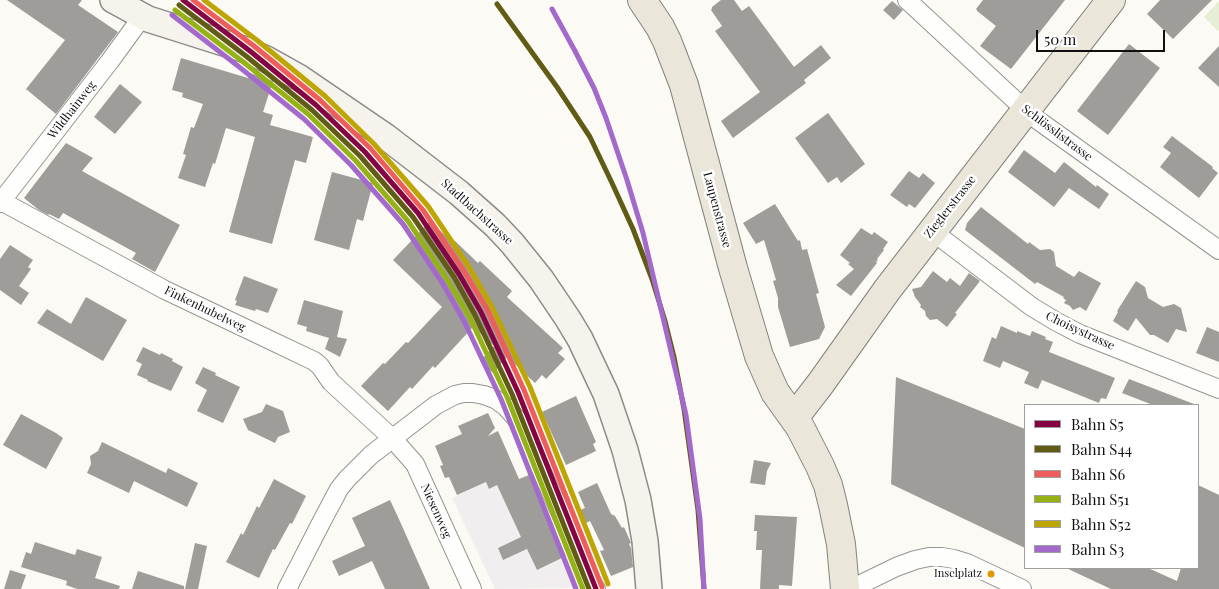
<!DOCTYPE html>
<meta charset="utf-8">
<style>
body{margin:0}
#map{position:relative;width:1219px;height:589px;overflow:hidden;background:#fbfaf4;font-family:"Playfair Display",serif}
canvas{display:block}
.legend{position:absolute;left:1024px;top:404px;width:175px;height:165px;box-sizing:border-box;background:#fff;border:1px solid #9f9f9f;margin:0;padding:6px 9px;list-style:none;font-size:15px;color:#0f0f0f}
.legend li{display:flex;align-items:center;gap:10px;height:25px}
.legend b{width:25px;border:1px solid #9f9f9f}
.scale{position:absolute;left:1036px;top:30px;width:129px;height:22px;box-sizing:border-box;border:2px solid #0f0f0f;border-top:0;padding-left:6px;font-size:15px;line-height:18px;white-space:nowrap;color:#0f0f0f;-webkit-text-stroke:4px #fff;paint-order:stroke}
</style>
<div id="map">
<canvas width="1219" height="589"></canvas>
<ul class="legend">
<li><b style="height:6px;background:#850343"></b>Bahn S5</li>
<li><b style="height:6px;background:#605b15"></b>Bahn S44</li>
<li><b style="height:6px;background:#ee5c5b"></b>Bahn S6</li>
<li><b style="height:6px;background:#94b213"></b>Bahn S51</li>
<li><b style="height:6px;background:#bda603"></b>Bahn S52</li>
<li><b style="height:6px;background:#a369cb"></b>Bahn S3</li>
</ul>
<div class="scale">50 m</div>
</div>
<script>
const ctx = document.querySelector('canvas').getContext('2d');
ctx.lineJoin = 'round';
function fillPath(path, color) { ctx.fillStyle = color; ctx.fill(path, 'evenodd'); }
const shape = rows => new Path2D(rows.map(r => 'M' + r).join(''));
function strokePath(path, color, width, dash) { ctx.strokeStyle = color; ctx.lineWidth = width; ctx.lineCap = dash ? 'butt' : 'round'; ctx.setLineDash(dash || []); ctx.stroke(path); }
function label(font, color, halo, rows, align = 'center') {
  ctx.font = font + ' "Playfair Display",serif'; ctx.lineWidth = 5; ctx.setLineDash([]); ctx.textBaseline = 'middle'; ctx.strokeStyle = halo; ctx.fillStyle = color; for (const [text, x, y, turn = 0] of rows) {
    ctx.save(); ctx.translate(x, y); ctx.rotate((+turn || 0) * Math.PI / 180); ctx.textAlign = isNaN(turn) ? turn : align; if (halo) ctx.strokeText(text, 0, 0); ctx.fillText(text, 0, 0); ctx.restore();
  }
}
fillPath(shape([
 [486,482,489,489,497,485,521,537,498,548,503,560,527,549,537,570,566,556,581,588,495,589,452,498]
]), '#f2eef0');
fillPath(shape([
 [1219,1,1219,30,1218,31,1204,17]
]), '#e6efd6');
fillPath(shape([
 [7,0,82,0,78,5,118,32,56,114,26,89,65,40],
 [721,0,734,0,742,11,749,6,794,67,821,45,831,58,804,80,806,83,733,138,721,121,760,92,715,31,722,26,711,10,712,8,712,7],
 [983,0,1065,0,1011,69,980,46,996,26,977,11,977,10,976,9],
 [1160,0,1212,0,1173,39,1147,14],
 [892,1,903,10,894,20,883,10],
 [1129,44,1160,68,1108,135,1077,111],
 [1219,46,1219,87,1198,68],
 [181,58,248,78,250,73,273,81,263,112,273,115,270,125,313,137,306,163,295,160,272,244,229,232,255,137,226,128,215,164,213,163,205,187,178,178,186,155,183,154,191,127,194,128,203,104,182,97,183,93,172,90],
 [120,84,142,102,115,134,94,117],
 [828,113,865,164,841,183,837,177,828,183,795,138],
 [1172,136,1213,167,1212,168,1218,173,1199,198,1160,167,1171,153,1163,147],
 [66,143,93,158,82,171,180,225,155,272,132,259,136,253,63,213,59,219,49,214,48,215,39,210,24,198],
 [1024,150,1055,173,1064,162,1096,187,1097,185,1109,194,1099,209,1069,188,1054,207,1008,172],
 [909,171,919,178,923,173,935,183,915,208,909,204,907,207,890,195],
 [332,172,373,183,363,221,357,219,349,250,314,240],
 [775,204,798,241,800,240,802,250,807,249,819,293,816,294,825,327,819,339,790,347,778,307,778,298,773,281,776,280,764,240,756,244,743,223],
 [981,207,1028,244,1029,242,1040,250,1050,249,1054,252,1056,266,1074,277,1079,271,1101,283,1086,311,1080,307,1073,310,1070,306,1064,303,1066,300,1063,298,1064,297,1037,282,1035,284,965,230,967,223],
 [430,221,453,243,455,241,478,263,480,261,512,291,507,297,563,348,558,353,565,359,546,379,542,375,535,383,507,357,493,373,480,361,494,346,473,327,435,368,433,366,412,389,410,387,388,411,361,386,383,363,385,364,406,342,408,343,442,307,393,260],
 [861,228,872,235,874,232,888,242,883,249,884,250,877,259,878,260,876,262,877,263,851,296,836,285,854,269,848,264,850,263,840,255],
 [10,245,33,260,28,267,31,269,19,286,29,293,21,305,0,290,0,259],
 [933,271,947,282,950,278,960,286,969,273,980,281,955,313,957,314,947,327,937,319,930,320,926,316,925,311,920,307,921,305,915,297,912,289,921,287],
 [244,276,278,289,268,313,256,309,255,311,235,305,237,301,235,300],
 [1136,281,1145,287,1148,298,1163,307,1174,304,1181,308,1187,332,1176,329,1168,343,1154,335,1150,335,1136,318,1128,331,1113,321,1118,312,1117,311],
 [86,297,127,320,103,361,37,323,47,309,71,324],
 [304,300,343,311,337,337,347,339,340,357,325,349,329,338,306,331,307,327,297,324],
 [1001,326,1017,333,1017,331,1030,336,1032,331,1046,337,1045,339,1053,342,1049,352,1115,378,1106,399,1101,398,1099,403,1042,380,1038,389,1024,383,1029,372,1003,361,1000,368,983,361,992,337,996,339],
 [1207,327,1219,332,1219,362,1196,353],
 [143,347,160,355,161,353,173,359,172,361,183,367,171,391,147,381,148,380,137,375,142,364,136,361],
 [203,367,216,373,215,375,240,387,223,423,197,411,207,390,195,383],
 [896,377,1025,429,1025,548,891,484],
 [1129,379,1194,404,1194,405,1153,405,1122,393],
 [576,396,596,442,593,444,596,451,566,465,542,412],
 [266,404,283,411,290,432,278,437,275,443,248,430,243,419,262,412],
 [488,413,495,428,488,436,498,431,519,479,529,475,566,556,537,570,527,549,503,560,498,548,521,537,497,485,489,489,486,482,457,495,449,477,445,478,440,466,443,465,435,446,462,434,458,426],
 [21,414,56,433,63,438,46,469,3,445],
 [102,442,166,473,168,468,198,483,187,507,134,481,129,493,87,473,91,464,90,456,98,451],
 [754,460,771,463,767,471,765,485,750,483],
 [274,479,306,496,292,524,290,523,275,550,273,549,259,578,226,562,241,533,243,535,257,506,259,508],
 [597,483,611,514,615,516,622,528,624,527,631,543,629,544,631,548,633,567,611,576,600,551,604,550,590,521,586,523,580,510,585,508,578,492],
 [1198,485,1219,495,1219,589,1111,589,1066,568,1148,568,1177,581,1181,568,1198,568],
 [390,500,398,517,430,589,385,589,372,561,339,576,332,561,365,546,352,518],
 [755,515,797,517,792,586,779,585,779,589,760,589,762,550,756,550,757,531,754,531],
 [35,542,75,555,77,549,102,557,95,578,120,586,119,589,77,589,66,585,67,581,21,567,26,552,31,554],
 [195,543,207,546,198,589,185,589],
 [10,570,26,575,21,589,4,589],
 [138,571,184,586,184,589,132,589]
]), '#9f9d9a');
const minor = shape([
 [907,0,1032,116,1219,250],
 [1,201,165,290,272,341,314,361,320,366,331,382,392,438,415,464,472,589],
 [0,203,110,61,142,17],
 [932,231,1032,307,1057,322,1080,334,1219,389],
 [287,589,323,519,339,489,347,479,371,455,436,405,455,395,464,393,473,393,484,395,495,399,506,407,515,417,522,427,591,581,596,589],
 [851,589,896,567,915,560,929,557,942,557,954,559,967,563,1022,589]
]);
const secondary = shape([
 [113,0,148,19,246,50,266,59,300,78,385,136,459,193,495,225,512,243,541,279,568,319,580,339,606,394,625,450,638,500,645,541,649,589]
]);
const primary = shape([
 [642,0,660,27,667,41,684,85,733,268,759,356,775,392,800,427,820,466,828,485,833,505,841,544,845,589],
 [794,418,821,383,887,290,1111,0]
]);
strokePath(minor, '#959592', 20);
strokePath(secondary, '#8c8b89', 28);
strokePath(primary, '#83827f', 30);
strokePath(minor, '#fefefd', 18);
strokePath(secondary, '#f5f3eb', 25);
strokePath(primary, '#ebe6da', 28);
strokePath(shape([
 [183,0,250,51,316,105,365,152,418,213,459,274,481,312,518,392,596,589]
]), '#850343', 5);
strokePath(shape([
 [497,4,557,87,590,137,612,183,633,229,652,279,665,321,674,357,684,409,698,510,704,589],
 [179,5,246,56,312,110,360,156,413,217,454,277,475,315,512,394,589,589]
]), '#605b15', 5);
strokePath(shape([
 [193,0,254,46,320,100,370,148,423,210,464,271,487,309,524,390,602,587]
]), '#ee5c5b', 5);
strokePath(shape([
 [175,10,242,61,308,114,356,161,408,221,448,281,470,318,507,397,583,589]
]), '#94b213', 5);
strokePath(shape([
 [204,0,258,41,325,96,374,144,428,206,469,267,492,307,530,387,608,584]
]), '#bda603', 5);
strokePath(shape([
 [552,9,575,51,594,88,606,118,627,180,643,233,686,415,700,519,704,589],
 [172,15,238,66,304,119,351,165,403,224,443,284,464,321,501,399,576,589]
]), '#a369cb', 5);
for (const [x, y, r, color] of [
 [991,574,4.5,"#e09702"]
]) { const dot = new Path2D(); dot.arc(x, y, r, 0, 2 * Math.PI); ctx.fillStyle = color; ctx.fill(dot); strokePath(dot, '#fff', 2); }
label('11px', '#0f0f0f', '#fff', [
 ["Inselplatz",982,574]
], 'right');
label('12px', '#0f0f0f', '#fff', [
 ["Wildhainweg",72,110,-52],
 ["Schlösslistrasse",1057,133,37],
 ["Zieglerstrasse",950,207,-52],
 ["Laupenstrasse",717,210,75],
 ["Stadtbachstrasse",477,212,42],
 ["Finkenhubelweg",205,309,26],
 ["Choisystrasse",1080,331,25],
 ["Niesenweg",436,511,66]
]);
</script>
